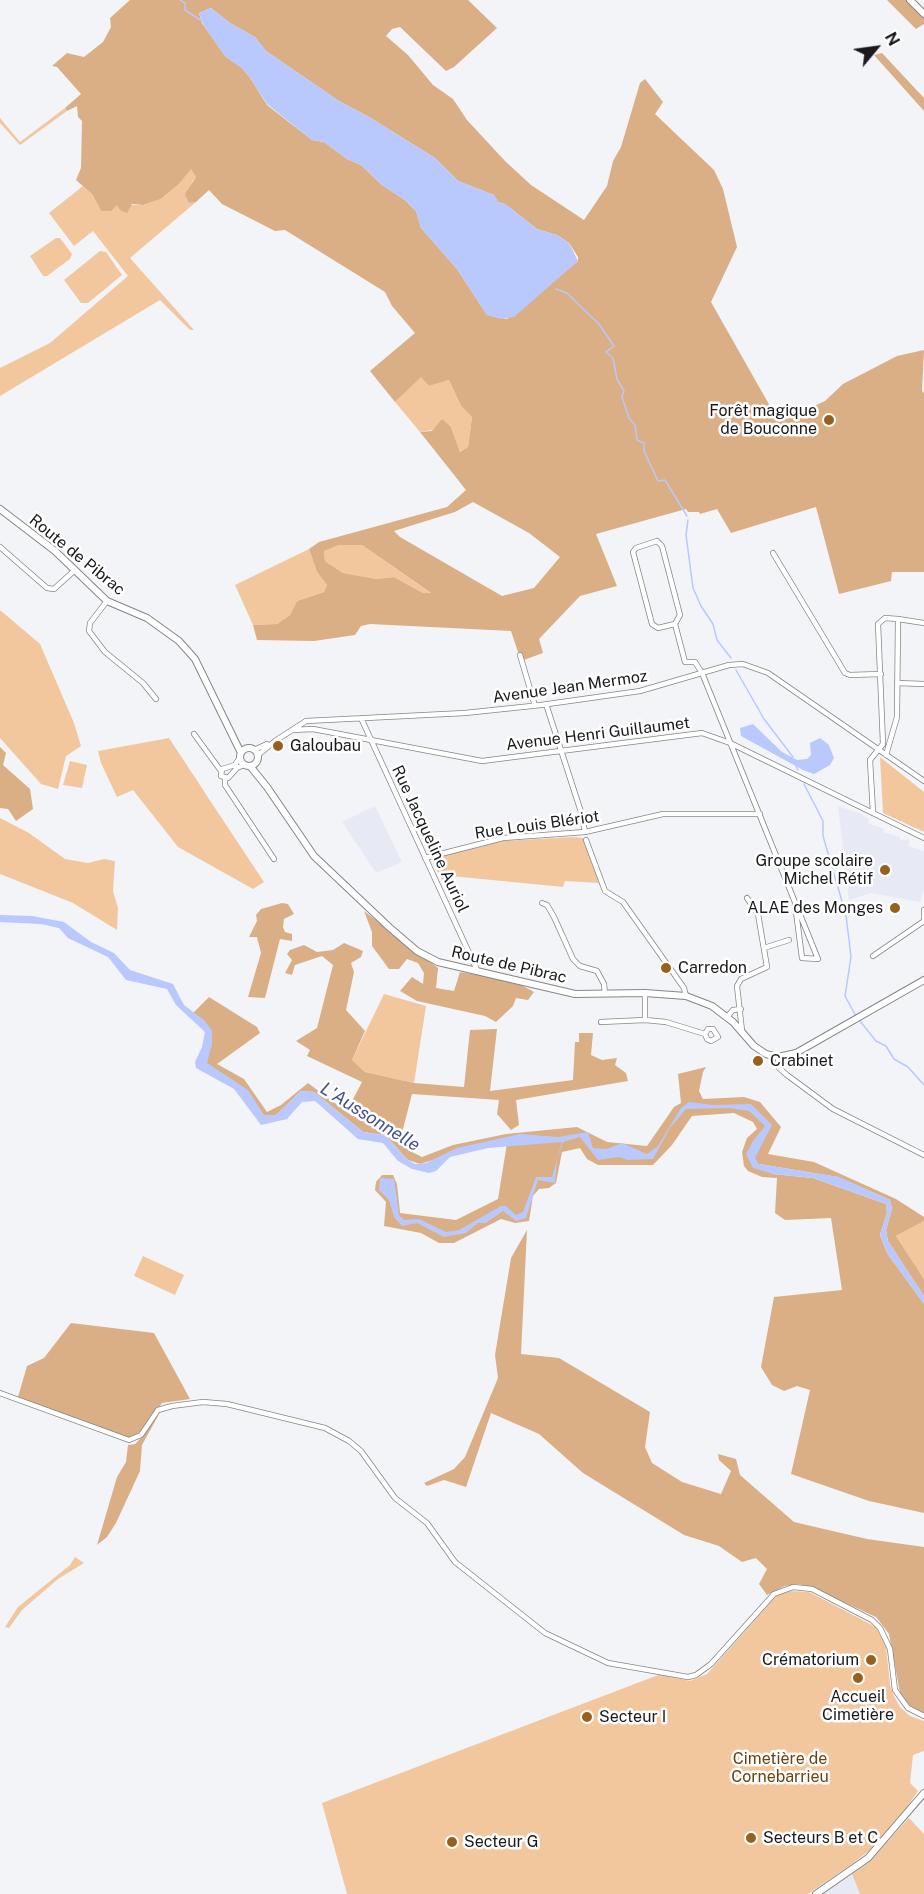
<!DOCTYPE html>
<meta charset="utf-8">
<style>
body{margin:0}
#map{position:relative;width:924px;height:1894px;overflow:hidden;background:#f3f4f8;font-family:"Public Sans",sans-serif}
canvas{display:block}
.north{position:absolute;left:846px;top:18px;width:60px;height:60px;-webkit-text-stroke:4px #fff;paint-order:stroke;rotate:61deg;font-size:16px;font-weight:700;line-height:24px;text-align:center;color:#1a1a1c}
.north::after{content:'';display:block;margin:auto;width:21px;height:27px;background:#1a1a1c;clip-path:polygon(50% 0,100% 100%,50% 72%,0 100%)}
</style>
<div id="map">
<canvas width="924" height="1894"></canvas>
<div class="north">N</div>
</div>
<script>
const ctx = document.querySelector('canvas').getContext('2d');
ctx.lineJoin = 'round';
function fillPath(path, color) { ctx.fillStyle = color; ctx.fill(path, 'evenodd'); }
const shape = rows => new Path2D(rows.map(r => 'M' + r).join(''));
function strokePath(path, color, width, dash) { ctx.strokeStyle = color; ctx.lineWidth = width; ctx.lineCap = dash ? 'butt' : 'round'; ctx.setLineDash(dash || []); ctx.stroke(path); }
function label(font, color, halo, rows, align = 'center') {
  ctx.font = font + ' "Public Sans",sans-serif'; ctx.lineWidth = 5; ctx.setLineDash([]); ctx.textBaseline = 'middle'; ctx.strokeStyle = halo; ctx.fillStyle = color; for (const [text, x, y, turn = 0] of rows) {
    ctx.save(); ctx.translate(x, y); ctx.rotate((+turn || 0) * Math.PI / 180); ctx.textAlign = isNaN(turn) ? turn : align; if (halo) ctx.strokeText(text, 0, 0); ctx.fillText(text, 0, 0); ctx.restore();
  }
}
fillPath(shape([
 [375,806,402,862,376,873,342,822],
 [838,806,861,814,869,819,868,823,884,829,883,832,900,837,900,840,910,839,908,846,924,851,924,888,920,902,871,893,849,900],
 [852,1874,860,1894,823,1894,823,1893]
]), '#e7eaf5');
fillPath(shape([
 [65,108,67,111,20,145,0,123,0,118,20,142],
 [191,168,196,177,192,182,189,203,196,202,130,258,194,330,190,330,160,300,0,396,0,368,50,343,128,276,93,231,74,246,49,213,83,186,92,194,101,211,117,205,143,205,161,199,179,184],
 [56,238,60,238,72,254,70,259,47,276,43,276,30,256],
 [100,251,106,252,122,275,88,303,81,303,64,280],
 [421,376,429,386,449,380,461,406,472,417,468,447,460,452,451,427,420,432,395,402],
 [338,544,362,545,432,594,423,593,394,577,377,579,343,573,325,561,324,551],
 [309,549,317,572,327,585,324,592,297,601,290,615,277,624,253,625,235,585],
 [0,610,40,644,74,723,81,746,66,756,58,789,41,784,0,738],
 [169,738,213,805,264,882,253,889,178,847,133,790,117,797,101,763,98,751],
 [880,757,924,792,924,832,883,813],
 [70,761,87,765,82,788,63,785],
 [0,818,29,833,65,859,88,863,104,859,115,861,113,891,118,908,117,930,73,903,0,874],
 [573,837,583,838,599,883,565,881,563,887,451,876,442,880,432,861,433,858,502,841],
 [384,994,426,1006,414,1083,365,1072,352,1060],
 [924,1221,924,1279,896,1236],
 [143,1256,184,1275,175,1295,134,1276],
 [75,1557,84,1563,58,1579,22,1610,9,1628,5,1627,18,1607,70,1565],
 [791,1591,809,1592,876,1627,886,1647,890,1685,894,1696,900,1707,910,1716,924,1721,924,1751,913,1755,910,1783,918,1791,903,1813,870,1850,852,1864,808,1894,347,1894,322,1803,661,1674,690,1681,707,1674,777,1595],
 [909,1818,924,1834,924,1894,860,1894,852,1874,868,1863]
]), '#f2c79e');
fillPath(shape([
 [130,0,468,0,497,28,454,67,446,71,400,27,392,29,386,36,408,55,433,85,453,99,467,120,505,161,531,185,584,220,607,186,613,161,621,147,640,83,645,79,663,102,655,114,714,170,723,189,737,247,711,302,779,422,825,401,843,384,897,356,924,350,922,391,924,393,924,572,892,572,891,581,839,594,816,507,731,533,717,509,700,514,699,512,688,512,686,509,596,534,617,586,580,596,539,639,543,653,521,661,511,631,370,624,361,626,355,635,314,641,257,640,253,625,277,624,290,615,297,601,324,592,327,585,317,572,309,549,319,542,447,507,466,490,420,432,432,431,442,419,451,427,460,452,468,447,472,417,461,406,449,380,429,386,421,377,395,402,370,371,415,333,392,306,385,292,285,230,275,231,222,204,209,190,196,202,189,203,185,194,196,177,191,169,179,184,161,199,143,205,132,204,127,213,120,210,117,205,111,211,101,211,92,194,76,180,81,168,82,121,78,117,77,106,67,111,65,108,81,94,57,67,52,66,67,53,84,57,103,42,111,27,110,18],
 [211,8,230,23,255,37,266,51,339,101,369,117,435,158,458,181,494,195,498,202,505,204,537,229,557,235,569,243,578,257,578,261,507,319,487,315,457,269,421,228,416,211,405,200,382,185,361,165,347,159,324,142,312,140,267,105,251,79,242,68,225,56,202,23,199,13],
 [473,502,529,533,560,557,534,588,502,596,400,537,394,531,455,512],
 [338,545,362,545,431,593,423,593,394,577,377,579,343,573,325,561,324,551],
 [887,0,906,0,924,18,924,24,916,29],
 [882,53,924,98,924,111,874,55],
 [0,747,6,753,3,765,30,789,33,809,16,821,8,809,0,808],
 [282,903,288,904,294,914,284,919,283,927,285,932,292,934,292,941,280,939,265,998,248,997,261,953,257,937,249,937,257,921,256,915,261,909],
 [364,911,438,968,436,988,454,991,460,972,514,981,534,992,528,1000,516,998,513,1006,496,1022,485,1016,417,1001,400,991,412,977,423,984,424,973,418,963,407,959,399,969,389,969,372,946,372,932],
 [344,943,363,951,361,957,351,963,354,972,346,1010,365,1031,352,1060,365,1072,414,1083,464,1087,470,1030,497,1029,490,1091,573,1080,575,1042,579,1042,579,1033,593,1033,591,1055,602,1060,617,1058,615,1065,626,1073,628,1081,516,1100,519,1125,511,1130,497,1114,499,1100,412,1094,402,1133,355,1107,353,1099,362,1082,307,1056,310,1050,296,1041,317,1028,333,965,322,956,295,965,292,975,285,973,292,960,287,954,290,950,304,945,317,952,333,950],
 [209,997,257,1027,260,1033,217,1064,244,1079,267,1112,281,1105,308,1083,351,1115,398,1138,410,1151,422,1157,453,1145,506,1134,577,1127,607,1142,647,1146,674,1107,681,1103,678,1074,706,1067,703,1072,699,1091,703,1099,744,1097,760,1102,781,1127,768,1154,814,1162,896,1199,924,1217,924,1221,896,1236,924,1279,924,1296,888,1241,886,1230,892,1209,890,1200,838,1177,759,1164,773,1174,813,1178,886,1204,887,1213,880,1235,887,1253,924,1304,924,1513,869,1501,791,1474,810,1390,797,1386,784,1391,772,1385,761,1367,774,1297,842,1290,831,1218,785,1220,775,1213,777,1178,762,1177,748,1171,744,1166,742,1152,747,1138,757,1129,753,1122,734,1113,692,1116,672,1145,653,1165,598,1165,587,1159,580,1148,562,1152,556,1183,549,1188,539,1189,533,1196,529,1221,515,1223,501,1219,454,1243,439,1243,421,1233,384,1226,386,1202,375,1190,376,1182,382,1175,393,1175,397,1184,400,1213,456,1220,498,1199,508,1137,420,1164,408,1160,385,1135,363,1132,314,1092,301,1091,276,1115,262,1116,243,1090,207,1066,203,1058,209,1036,193,1013],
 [527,1230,521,1354,559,1358,650,1412,645,1447,652,1463,682,1482,721,1494,731,1471,719,1460,718,1454,736,1459,740,1475,794,1522,867,1539,924,1547,924,1714,910,1706,900,1693,889,1634,876,1617,811,1587,798,1584,785,1586,767,1595,759,1584,767,1569,756,1558,742,1562,719,1546,684,1535,583,1473,539,1434,491,1413,466,1487,444,1480,427,1486,424,1483,454,1469,465,1457,498,1378,495,1355,511,1258],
 [71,1323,154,1333,190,1399,162,1403,142,1431,128,1438,18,1397,27,1366,44,1358],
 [156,1415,158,1416,142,1445,140,1471,116,1523,107,1537,97,1545,117,1477,126,1462,128,1445,135,1444,142,1437]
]), '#daaf85');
fillPath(shape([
 [211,8,230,23,255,37,266,51,339,101,369,117,435,158,458,181,494,195,498,202,505,204,537,229,557,235,569,243,578,261,514,317,501,319,487,315,457,269,421,228,416,211,405,200,382,185,361,165,347,159,324,142,312,140,267,104,251,79,242,68,225,56,204,26,199,13],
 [753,724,782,752,797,760,807,759,811,755,810,743,820,738,829,745,834,758,830,765,814,774,803,770,741,736,740,728],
 [0,915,32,916,64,922,91,942,114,953,130,970,173,984,184,1005,204,1020,212,1030,212,1044,207,1063,248,1090,264,1115,276,1115,301,1091,314,1092,363,1132,385,1135,408,1160,415,1164,426,1163,457,1148,520,1134,558,1137,588,1132,593,1148,607,1149,622,1143,647,1154,658,1146,681,1108,689,1102,713,1105,751,1104,772,1125,755,1158,759,1164,839,1177,890,1200,892,1209,886,1230,888,1241,924,1296,924,1304,887,1253,880,1235,887,1213,886,1204,813,1178,773,1174,753,1168,746,1154,753,1141,765,1126,749,1111,729,1108,686,1109,670,1128,653,1159,628,1160,619,1157,598,1160,580,1137,563,1142,557,1160,555,1183,538,1180,526,1218,516,1221,503,1211,486,1223,478,1223,466,1233,444,1237,417,1223,402,1226,394,1217,389,1200,379,1190,380,1178,394,1179,399,1215,404,1220,419,1219,446,1232,459,1230,501,1206,506,1206,516,1215,523,1212,536,1177,552,1177,562,1142,488,1148,450,1157,436,1171,429,1173,412,1169,398,1161,383,1143,358,1139,315,1101,302,1102,287,1119,261,1125,234,1089,196,1068,195,1062,202,1047,205,1032,176,1005,167,989,126,980,108,957,68,938,59,928,41,924,0,922]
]), '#b9c8fd');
strokePath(shape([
 [180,0,185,3,185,10,202,21],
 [556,289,567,293,579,305,599,324,614,346,606,352,613,358,617,379,624,391,622,397,629,418,635,425,637,440,644,443,644,451,658,481,665,480,687,516],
 [688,520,686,535,693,588,701,606,713,624,717,640,731,658],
 [736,670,764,719,793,757],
 [795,764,798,770],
 [804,784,823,821,823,836,846,915,851,957,845,996,856,1016],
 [860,1021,876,1041,886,1046,894,1059,908,1067,924,1085]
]), '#b9c8fd', 1.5);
const street = shape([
 [657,541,662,546,680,615,675,624,658,628,652,624,633,552,636,548,657,541],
 [0,547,47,588,54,589,75,570],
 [773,553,845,673,850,675,881,674],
 [107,601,90,623,89,631,105,652,143,683,156,699],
 [898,619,924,623],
 [675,624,685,662,695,662,702,673,818,959,802,958,795,904],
 [520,655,535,706],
 [897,683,924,684],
 [546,704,581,812,585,832],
 [361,718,477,970],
 [292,730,313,729,482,761,702,733,730,743,924,838],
 [194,734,221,771],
 [254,750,267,744],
 [257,756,275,741,306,721,465,713,541,705,640,691,729,665,743,664,768,673,924,781],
 [240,757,235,765,222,769,221,776,228,778,237,768,244,765],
 [225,779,225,785,274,859],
 [873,813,870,760,883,744,878,624,885,618,898,619,897,717,886,755],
 [586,840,605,891,623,902,684,988,686,996],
 [425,858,503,838,585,832,663,814,760,814],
 [542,903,547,905,554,917,573,959,580,966,597,971,604,984,605,994],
 [924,910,924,920],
 [764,948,789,940],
 [873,956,924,921],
 [727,1017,733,1010,741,1009],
 [645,1020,666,1022,705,1034,707,1039,711,1041,718,1037,713,1029,708,1029,705,1034],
 [601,1022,645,1020,645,993],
 [742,1031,737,986,741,979,767,967,758,914,747,898],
 [778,1057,779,1068,787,1075,833,1109,924,1155],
 [0,1393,129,1440,141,1435,158,1410,172,1406,203,1402,227,1404,325,1428,349,1441,361,1451,395,1498,427,1523,455,1562,545,1633,608,1663,688,1677,696,1675,711,1664,774,1594,793,1587,812,1589,872,1620,880,1628,890,1649,895,1690,908,1708,924,1716]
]);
const secondary = shape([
 [910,0,924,14],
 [0,509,55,551,107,601,147,618,179,641,195,659,241,753],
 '240 757a9 9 0 1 1 18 0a9 9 0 1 1-18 0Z',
 [250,766,267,787,314,856,389,927,417,951,438,962,575,994,645,993,686,996,712,1006,733,1022,754,1046,766,1054,778,1057,796,1053,924,980],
 [816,1894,868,1858,924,1793]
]);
strokePath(street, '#858689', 6);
strokePath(secondary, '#858689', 8);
strokePath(street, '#fff', 4.5);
strokePath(secondary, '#fff', 6);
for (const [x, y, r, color] of [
 [829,420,6,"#99601d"],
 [278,746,6,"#99601d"],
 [885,870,6,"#99601d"],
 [895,908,6,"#99601d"],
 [666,968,6,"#99601d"],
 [758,1061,6,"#99601d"],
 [871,1660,6,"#99601d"],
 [858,1678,6,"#99601d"],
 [587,1717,6,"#99601d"],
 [751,1838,6,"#99601d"],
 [452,1842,6,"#99601d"]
]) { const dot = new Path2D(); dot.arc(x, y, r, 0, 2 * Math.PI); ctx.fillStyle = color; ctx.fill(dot); strokePath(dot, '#fff', 2); }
label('16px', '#1a1a1c', '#fff', [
 ["Forêt magique",817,411,"right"],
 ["de Bouconne",817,429,"right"],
 ["Galoubau",290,746],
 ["Groupe scolaire",873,861,"right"],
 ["Michel Rétif",873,879,"right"],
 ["ALAE des Monges",883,908,"right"],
 ["Carredon",678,968],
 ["Crabinet",770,1061],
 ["Crématorium",859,1660,"right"],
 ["Accueil",858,1697,"center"],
 ["Cimetière",858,1715,"center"],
 ["Secteur I",599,1717],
 ["Secteurs B et C",763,1838],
 ["Secteur G",464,1842]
], 'left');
label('16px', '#1a1a1c', '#fff', [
 ["Route de Pibrac",77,555,39],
 ["Avenue Jean Mermoz",570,687,-8],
 ["Avenue Henri Guillaumet",598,734,-7],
 ["Rue Louis Blériot",537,825,-8],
 ["Rue Jacqueline Auriol",430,839,65],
 ["Route de Pibrac",509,965,13]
]);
label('16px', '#6c4210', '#fff', [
 ["Cimetière de",780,1759],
 ["Cornebarrieu",780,1777]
]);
label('italic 18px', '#425191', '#fff', [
 ["L'Aussonnelle",370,1117,32]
]);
</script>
